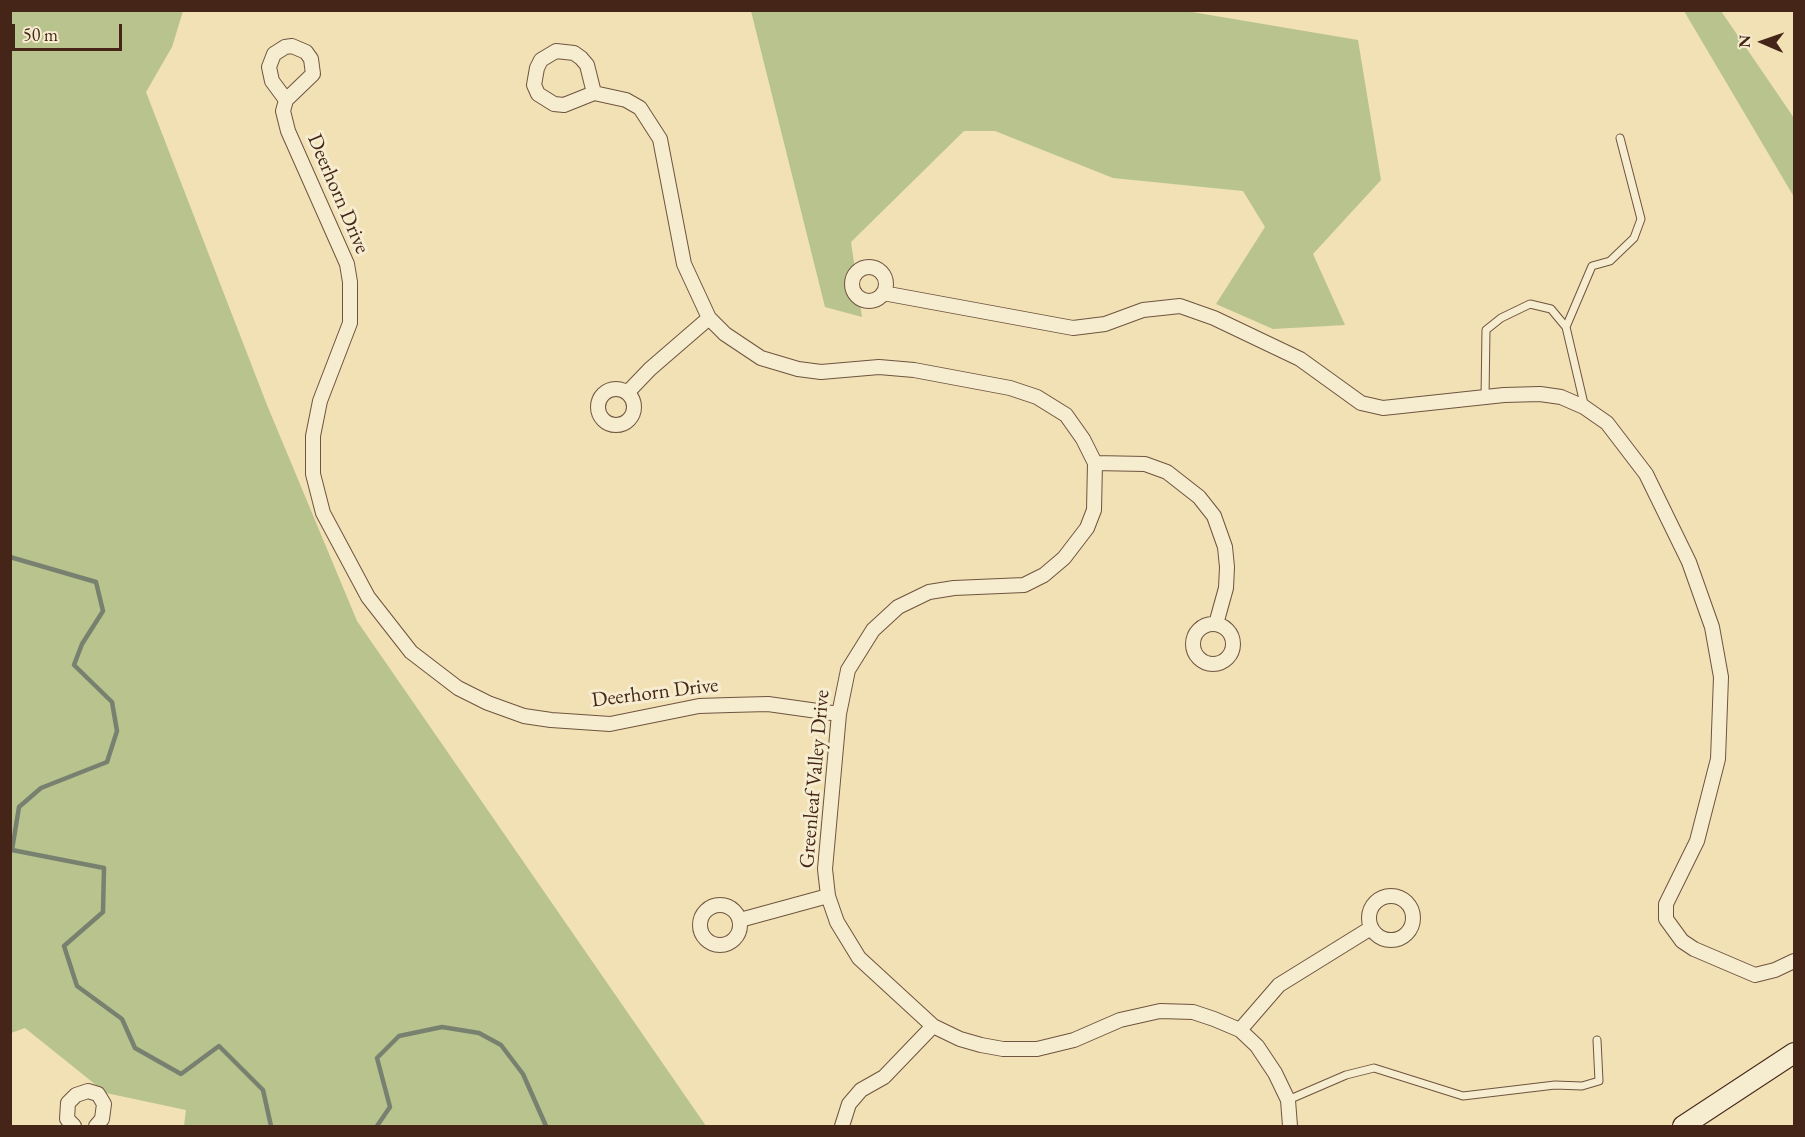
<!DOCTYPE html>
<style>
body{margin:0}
#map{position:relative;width:1805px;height:1137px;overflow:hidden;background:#f1e1b5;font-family:"EB Garamond",serif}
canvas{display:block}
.frame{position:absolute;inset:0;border:12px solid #442518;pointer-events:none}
.north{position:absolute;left:1733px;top:12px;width:60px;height:60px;-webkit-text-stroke:4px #f6eccf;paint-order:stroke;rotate:272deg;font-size:16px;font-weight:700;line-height:24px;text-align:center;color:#442518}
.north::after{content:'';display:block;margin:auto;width:21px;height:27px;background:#442518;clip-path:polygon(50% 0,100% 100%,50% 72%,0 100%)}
.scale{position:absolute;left:12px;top:24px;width:110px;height:27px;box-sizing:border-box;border:3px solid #442518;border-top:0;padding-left:8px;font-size:18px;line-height:21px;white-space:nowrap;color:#442518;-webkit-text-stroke:4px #f6eccf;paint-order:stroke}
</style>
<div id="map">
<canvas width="1805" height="1137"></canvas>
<div class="frame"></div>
<div class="north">N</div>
<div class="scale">50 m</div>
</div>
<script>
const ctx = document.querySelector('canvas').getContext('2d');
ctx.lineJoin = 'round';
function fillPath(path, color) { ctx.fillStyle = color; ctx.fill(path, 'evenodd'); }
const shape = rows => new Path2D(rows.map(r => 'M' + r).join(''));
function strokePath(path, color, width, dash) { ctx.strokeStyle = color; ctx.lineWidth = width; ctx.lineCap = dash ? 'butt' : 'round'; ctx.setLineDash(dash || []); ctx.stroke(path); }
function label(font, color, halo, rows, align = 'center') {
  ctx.font = font + ' "EB Garamond",serif'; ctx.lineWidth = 6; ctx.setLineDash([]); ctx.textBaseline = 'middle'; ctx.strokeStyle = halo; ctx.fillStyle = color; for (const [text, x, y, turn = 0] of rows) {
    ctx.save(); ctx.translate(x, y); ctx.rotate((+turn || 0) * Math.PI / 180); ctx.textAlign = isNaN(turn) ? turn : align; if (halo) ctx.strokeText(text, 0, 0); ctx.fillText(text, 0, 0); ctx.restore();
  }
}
fillPath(shape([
 [10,11,183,11,172,47,146,92,267,405,357,621,706,1126,184,1126,186,1110,106,1093,25,1028,11,1033],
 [751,11,1186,11,1358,40,1381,180,1313,254,1345,325,1273,329,1216,304,1265,227,1243,191,1113,178,995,131,964,131,851,242,862,317,825,307],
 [1684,11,1721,11,1794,118,1794,197]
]), '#b8c38e');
strokePath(shape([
 [10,557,96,582,103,611,82,644,74,665,112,702,117,731,107,762,41,788,19,807,12,850,104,868,103,912,64,946,77,986,122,1019,135,1048,181,1074,219,1046,263,1090,271,1126],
 [377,1126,390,1107,377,1058,399,1036,442,1027,479,1033,501,1045,523,1074,546,1126]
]), '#788170', 4.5);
const lane = shape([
 [1566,327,1592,266,1610,261,1634,238,1641,219,1620,138],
 [1485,398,1486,330,1501,318,1530,304,1551,309,1566,327,1585,408],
 [1288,1100,1346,1075,1374,1068,1463,1096,1555,1085,1582,1086,1599,1081,1597,1040]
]);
const street = shape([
 [292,46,306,52,311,59,313,74,286,100,272,81,269,67,274,54,285,47,292,46],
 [556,51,574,53,581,58,587,65,594,93,564,105,554,104,538,94,534,85,537,68,541,60,556,51],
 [594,93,626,100,640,108,660,139,684,264,709,318,725,334,761,358,798,369,821,372,879,367,914,370,1010,388,1037,397,1066,415,1083,439,1095,463,1094,510,1087,528,1064,558,1044,575,1024,585,954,588,929,592,898,607,873,630,848,670,839,714,825,869,828,896,837,922,859,958,933,1026,960,1039,981,1045,1003,1049,1037,1049,1074,1040,1120,1020,1160,1011,1193,1012,1214,1019,1240,1030,1257,1046,1275,1073,1288,1100,1290,1126],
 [286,100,283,111,288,131,347,264,350,282,350,323,320,401,313,436,313,474,323,513,368,597,411,652,458,688,488,703,524,716,551,720,610,724,699,706,730,705,768,704,839,714],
 '852 284a17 17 0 1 1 34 0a17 17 0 1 1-34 0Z',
 [883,293,1073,328,1105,324,1143,310,1180,306,1214,318,1300,359,1361,403,1383,408,1504,395,1540,394,1561,397,1584,407,1607,423,1646,474,1689,562,1712,627,1721,677,1718,759,1697,841,1666,904,1666,919,1682,941,1694,949,1755,975,1775,970,1794,961],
 '598 407a18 18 0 1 1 36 0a18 18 0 1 1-36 0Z',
 [628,392,650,369,709,318],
 [1095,463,1145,464,1167,472,1199,497,1214,516,1225,547,1227,567,1226,588,1216,624],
 '1193 644a20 20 0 1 1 40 0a20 20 0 1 1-40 0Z',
 '1369 918a22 22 0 1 1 44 0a22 22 0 1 1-44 0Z',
 '700 925a20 20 0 1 1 40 0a20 20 0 1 1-40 0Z',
 [740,920,828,896],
 [1240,1030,1279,985,1371,928],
 [74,1126,67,1119,68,1103,76,1095,88,1091,98,1094,104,1104,102,1119,96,1126],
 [842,1126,849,1104,861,1090,884,1077,933,1026]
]);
const secondary = shape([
 [1683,1126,1794,1053]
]);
strokePath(lane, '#6f543f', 9);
strokePath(street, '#6f543f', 16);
strokePath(secondary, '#442518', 22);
strokePath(lane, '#f6eccf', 7);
strokePath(street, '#f6eccf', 14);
strokePath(secondary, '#f6eccf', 20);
label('21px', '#442518', '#f6eccf', [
 ["Deerhorn Drive",338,194,67],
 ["Deerhorn Drive",655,693,-7],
 ["Greenleaf Valley Drive",815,779,-85]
]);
</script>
